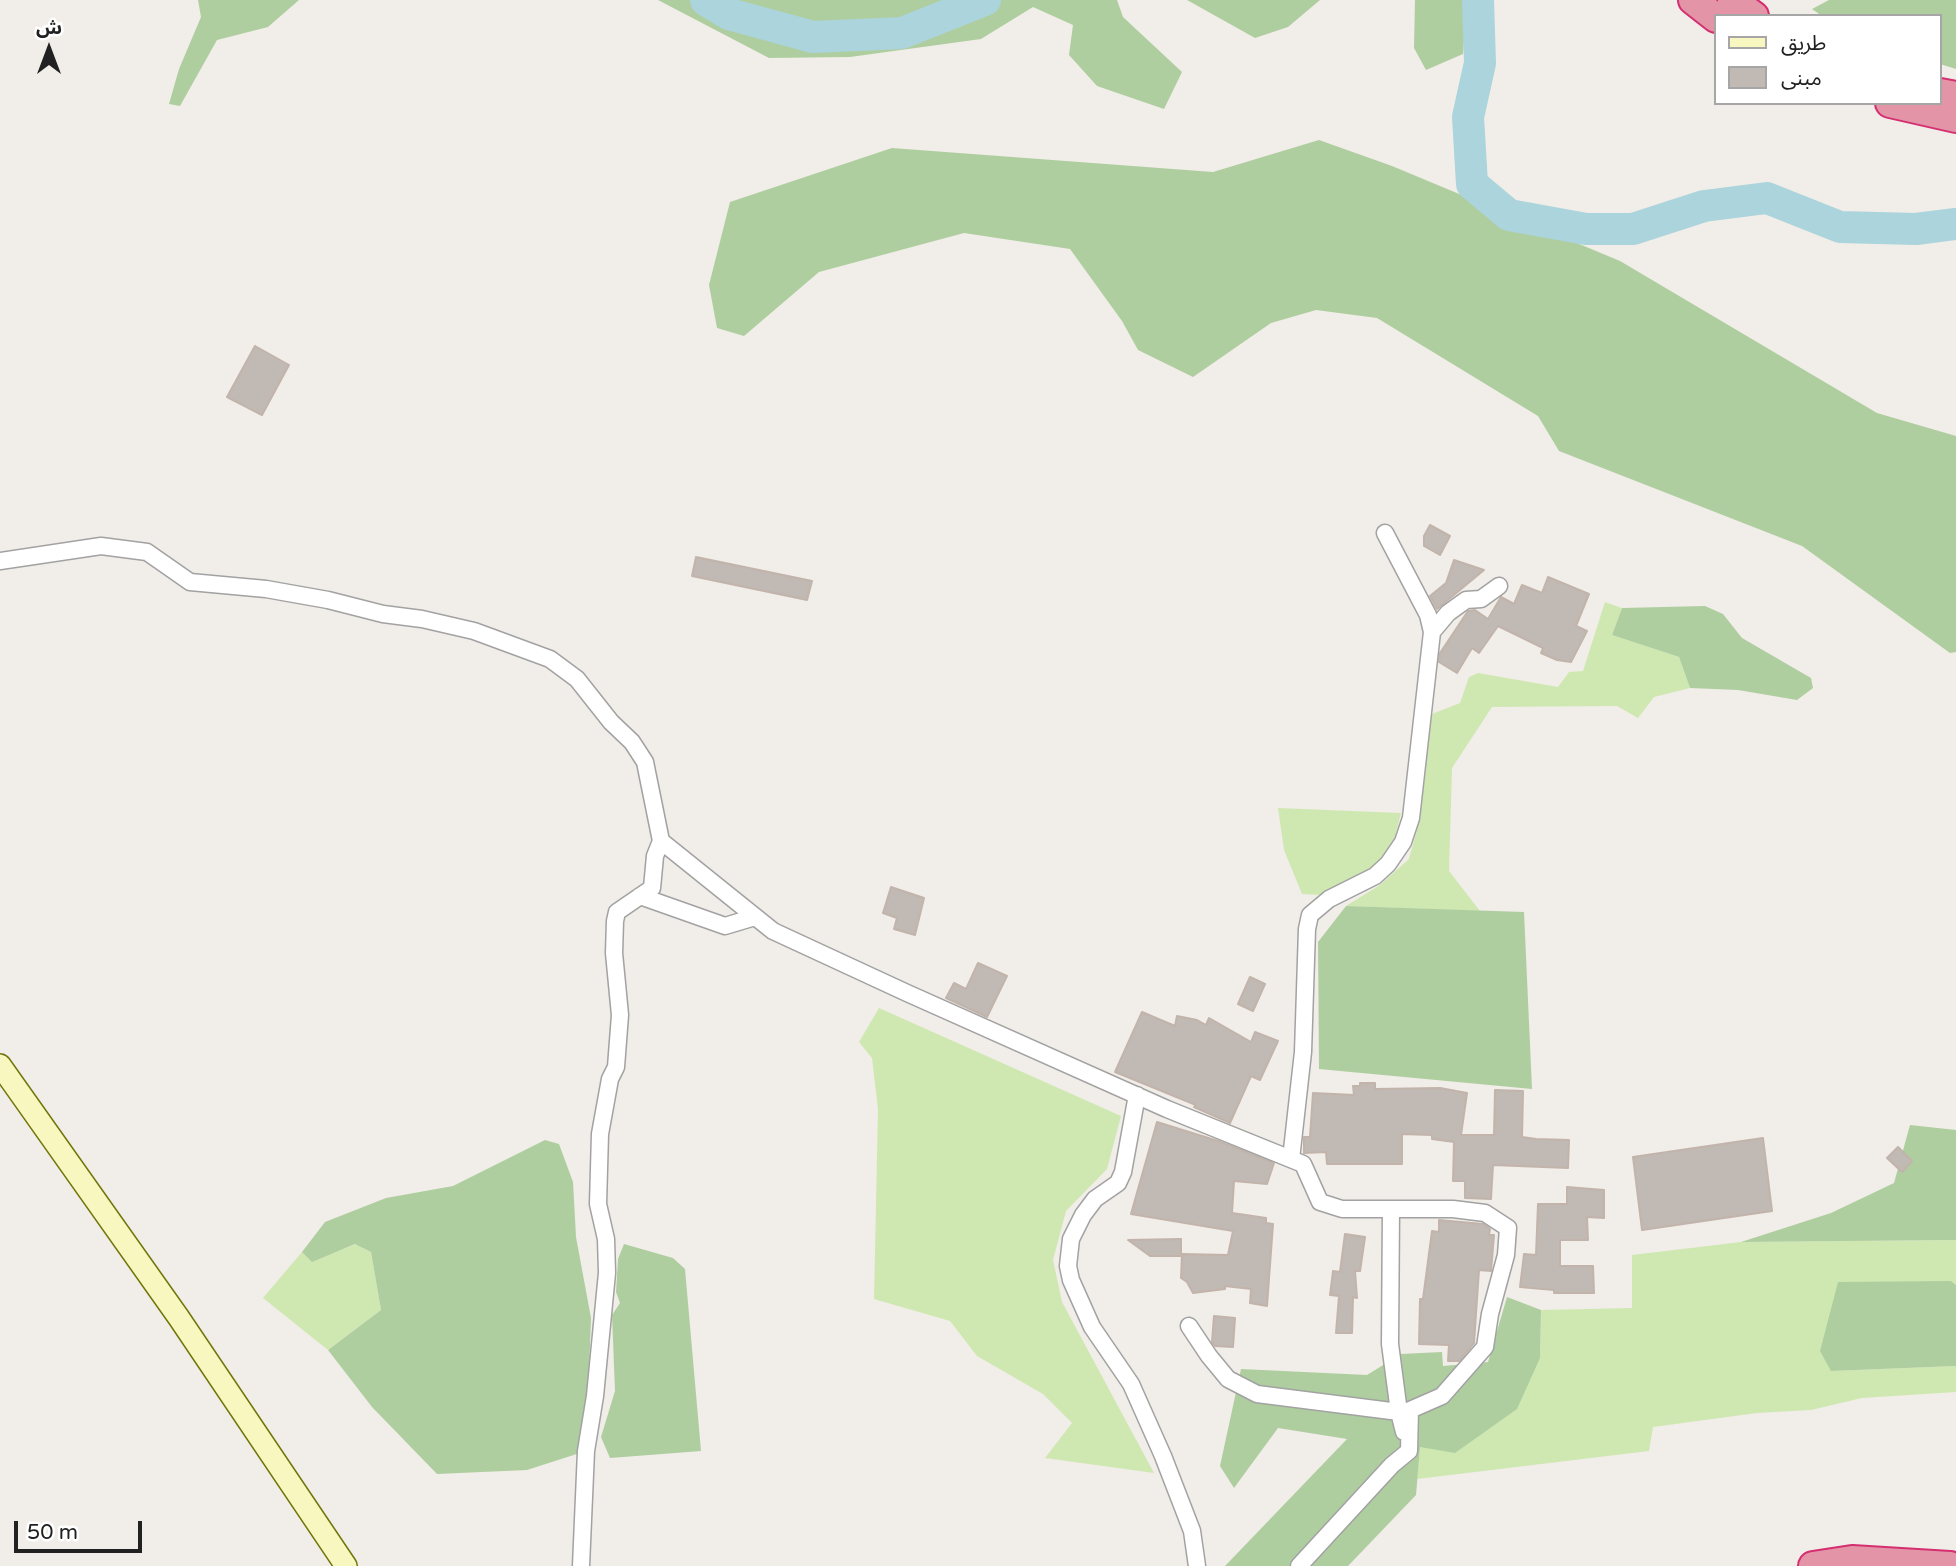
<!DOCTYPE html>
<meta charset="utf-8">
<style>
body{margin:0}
#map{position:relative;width:1956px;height:1566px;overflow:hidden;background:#f1ede8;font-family:"Varela Round","Noto Sans Arabic",sans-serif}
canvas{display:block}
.legend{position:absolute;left:1714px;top:14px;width:228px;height:91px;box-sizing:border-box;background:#fff;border:2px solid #a6a6a6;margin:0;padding:9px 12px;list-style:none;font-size:21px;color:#212121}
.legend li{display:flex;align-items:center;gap:14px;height:35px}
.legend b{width:35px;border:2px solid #a6a6a6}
.north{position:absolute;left:14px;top:14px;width:70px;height:70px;-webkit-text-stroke:5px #fff;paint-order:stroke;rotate:0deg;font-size:19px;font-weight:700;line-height:28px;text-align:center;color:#212121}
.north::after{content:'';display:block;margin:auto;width:24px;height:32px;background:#212121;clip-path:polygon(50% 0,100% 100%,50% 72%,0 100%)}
.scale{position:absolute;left:14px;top:1521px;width:128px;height:32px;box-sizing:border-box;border:4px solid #212121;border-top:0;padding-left:9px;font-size:21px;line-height:24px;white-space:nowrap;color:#212121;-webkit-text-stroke:5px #fff;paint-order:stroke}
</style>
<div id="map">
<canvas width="1956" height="1566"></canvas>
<ul class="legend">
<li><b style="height:9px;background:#f7f7bf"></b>طريق</li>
<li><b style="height:19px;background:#c1b9b4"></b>مبنى</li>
</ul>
<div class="north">ش</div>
<div class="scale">50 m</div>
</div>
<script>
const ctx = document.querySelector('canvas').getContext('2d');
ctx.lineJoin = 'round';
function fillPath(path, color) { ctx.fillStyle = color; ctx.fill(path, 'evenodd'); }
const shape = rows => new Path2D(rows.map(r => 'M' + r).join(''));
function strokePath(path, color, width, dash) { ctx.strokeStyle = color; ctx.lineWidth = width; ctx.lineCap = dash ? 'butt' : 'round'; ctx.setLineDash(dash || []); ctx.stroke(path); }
fillPath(shape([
 [1605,602,1622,608,1612,635,1679,657,1690,688,1654,697,1638,718,1617,706,1492,707,1452,768,1449,871,1480,911,1346,906,1380,885,1409,859,1419,822,1427,716,1460,703,1469,677,1478,673,1558,687,1569,672,1583,671],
 [1278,808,1401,813,1393,844,1371,872,1321,895,1302,894,1284,850],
 [879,1008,1121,1116,1107,1169,1066,1211,1053,1260,1062,1302,1154,1473,1045,1458,1072,1423,1043,1394,977,1356,950,1321,874,1299,878,1109,872,1058,859,1042],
 [1956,1240,1956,1285,1951,1281,1831,1371,1956,1366,1956,1392,1862,1398,1811,1410,1757,1413,1653,1427,1649,1451,1417,1479,1420,1446,1540,1358,1541,1310,1632,1308,1632,1255,1741,1242],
 [356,1244,371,1252,381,1310,328,1350,263,1298,302,1252,312,1261]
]), '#cfe8b1');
fillPath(shape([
 [198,0,299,0,268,27,217,40,180,106,169,104,179,69,201,17],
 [658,0,1117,0,1123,17,1182,72,1164,109,1097,86,1069,55,1073,25,1033,7,981,39,850,57,769,58],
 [1187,0,1320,0,1288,27,1255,38],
 [1415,0,1467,0,1463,54,1426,70,1414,48],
 [1829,0,1956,0,1956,69,1940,64,1940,16,1822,16,1812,9],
 [1319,140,1392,166,1620,261,1877,413,1956,436,1956,652,1950,653,1802,546,1559,451,1538,416,1377,318,1316,310,1271,323,1193,377,1138,350,1122,321,1070,249,964,233,819,272,744,336,717,328,709,285,730,202,892,148,1213,172],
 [1705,606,1723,614,1742,638,1811,678,1813,688,1797,700,1738,690,1690,688,1679,657,1612,635,1622,608],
 [1346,906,1524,912,1532,1089,1319,1069,1318,942],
 [1910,1125,1956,1130,1956,1240,1741,1242,1831,1213,1894,1183],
 [545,1140,559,1144,573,1182,576,1237,591,1318,586,1451,527,1470,437,1474,372,1407,328,1350,381,1310,371,1252,355,1244,312,1262,302,1252,325,1222,386,1198,453,1186],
 [624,1244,673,1258,685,1269,701,1451,610,1458,601,1437,615,1391,612,1315,620,1303,616,1292,618,1259],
 [1951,1281,1956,1285,1956,1366,1831,1371,1820,1351,1838,1282],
 [1507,1297,1541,1310,1540,1358,1517,1409,1455,1453,1420,1447,1416,1495,1348,1566,1225,1566,1347,1439,1278,1428,1234,1488,1220,1466,1241,1369,1367,1375,1401,1354,1442,1352,1443,1366,1488,1362]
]), '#afce9f');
strokePath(shape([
 [706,0,729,14,813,37,902,33,985,0],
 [1478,0,1480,63,1468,117,1472,184,1509,215,1586,229,1633,229,1704,206,1767,198,1840,227,1916,229,1956,224]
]), '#abd4dc', 32);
const building = shape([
 [255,346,289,365,262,415,227,397,255,346],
 [1430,525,1450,536,1440,555,1424,546,1424,536,1430,525],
 [696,557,812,581,807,600,692,576,696,557],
 [1454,560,1484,570,1437,609,1430,596,1446,583,1454,560],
 [1548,577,1589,594,1576,626,1587,631,1571,662,1557,660,1541,653,1543,648,1498,626,1479,653,1472,648,1457,673,1439,662,1440,653,1468,611,1475,610,1488,619,1501,597,1514,604,1522,585,1542,593,1548,577],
 [891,887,924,898,915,935,894,929,897,918,883,913,891,887],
 [978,963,1007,976,987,1017,946,998,954,983,966,989,978,963],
 [1250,977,1265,984,1253,1011,1238,1004,1250,977],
 [1142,1012,1175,1026,1177,1016,1197,1020,1206,1025,1209,1018,1251,1042,1255,1032,1278,1041,1260,1080,1251,1076,1230,1123,1194,1107,1196,1105,1115,1072,1142,1012],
 [1360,1083,1375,1083,1375,1089,1440,1088,1467,1093,1461,1135,1494,1135,1495,1090,1523,1091,1522,1137,1536,1139,1569,1140,1568,1168,1493,1165,1491,1199,1465,1198,1465,1181,1453,1181,1454,1142,1432,1139,1432,1135,1402,1134,1402,1164,1327,1164,1326,1152,1304,1153,1304,1137,1310,1137,1313,1093,1354,1095,1353,1086,1360,1086,1360,1083],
 [1157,1122,1218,1141,1274,1163,1267,1184,1234,1181,1232,1213,1266,1218,1266,1223,1273,1224,1267,1306,1250,1303,1251,1289,1225,1286,1225,1289,1193,1293,1187,1282,1181,1278,1182,1254,1228,1255,1233,1231,1131,1214,1157,1122],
 [1763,1138,1772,1211,1642,1230,1633,1157,1763,1138],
 [1898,1147,1912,1161,1902,1172,1887,1158,1898,1147],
 [1567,1187,1604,1190,1604,1218,1587,1217,1588,1240,1560,1240,1560,1266,1593,1266,1594,1293,1554,1293,1554,1290,1520,1287,1524,1254,1536,1255,1538,1204,1567,1204,1567,1187],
 [1439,1220,1483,1224,1490,1229,1489,1235,1494,1235,1491,1271,1479,1270,1474,1343,1459,1361,1448,1361,1449,1345,1419,1344,1420,1299,1423,1299,1432,1231,1439,1232,1439,1220],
 [1345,1234,1365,1237,1360,1271,1355,1271,1357,1298,1353,1297,1352,1333,1336,1333,1339,1296,1330,1295,1333,1271,1340,1272,1345,1234],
 [1181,1239,1181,1256,1150,1256,1128,1240,1181,1239],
 [1214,1316,1235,1318,1233,1347,1215,1346,1212,1342,1214,1316]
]);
fillPath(building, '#c1b9b4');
strokePath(building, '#c2b4ab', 2);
const street = shape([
 [0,561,101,546,147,552,190,582,266,589,328,600,383,614,422,619,474,631,550,659,577,679,611,722,632,742,645,762,661,841,773,931,907,993,1167,1109,1303,1164,1320,1202,1342,1209,1453,1209,1485,1213,1508,1228,1506,1255,1490,1314,1485,1347,1442,1396,1410,1410,1409,1451,1392,1465,1299,1566],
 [1432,632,1448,613,1466,600,1481,599,1499,586],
 [640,896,725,926,755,917],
 [1137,1095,1123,1172,1118,1183,1095,1199,1083,1215,1071,1239,1068,1266,1071,1280,1092,1327,1131,1384,1163,1456,1192,1531,1197,1566],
 [1291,1159,1303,1052,1307,929,1310,915,1329,899,1375,876,1388,864,1403,842,1411,818,1432,632,1428,615,1385,533],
 [1391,1209,1390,1344,1399,1412],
 [1189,1326,1209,1356,1228,1379,1257,1394,1399,1412,1404,1432],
 [581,1566,586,1451,595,1396,607,1273,606,1239,598,1204,600,1134,610,1079,616,1067,620,1015,614,953,615,921,617,912,652,888,655,856,661,841]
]);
const secondary = shape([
 [0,1065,179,1318,346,1566]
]);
const highway = shape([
 [1693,0,1716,18],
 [1732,0,1754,16],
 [1940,93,1956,96],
 [1890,103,1956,118],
 [1813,1566,1852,1560,1950,1566]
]);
strokePath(street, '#a2a2a2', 19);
strokePath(secondary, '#70760a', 24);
strokePath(highway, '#d42f71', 32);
strokePath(street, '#fff', 16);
strokePath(secondary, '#f7f7bf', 21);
strokePath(highway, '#e494a7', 28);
</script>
